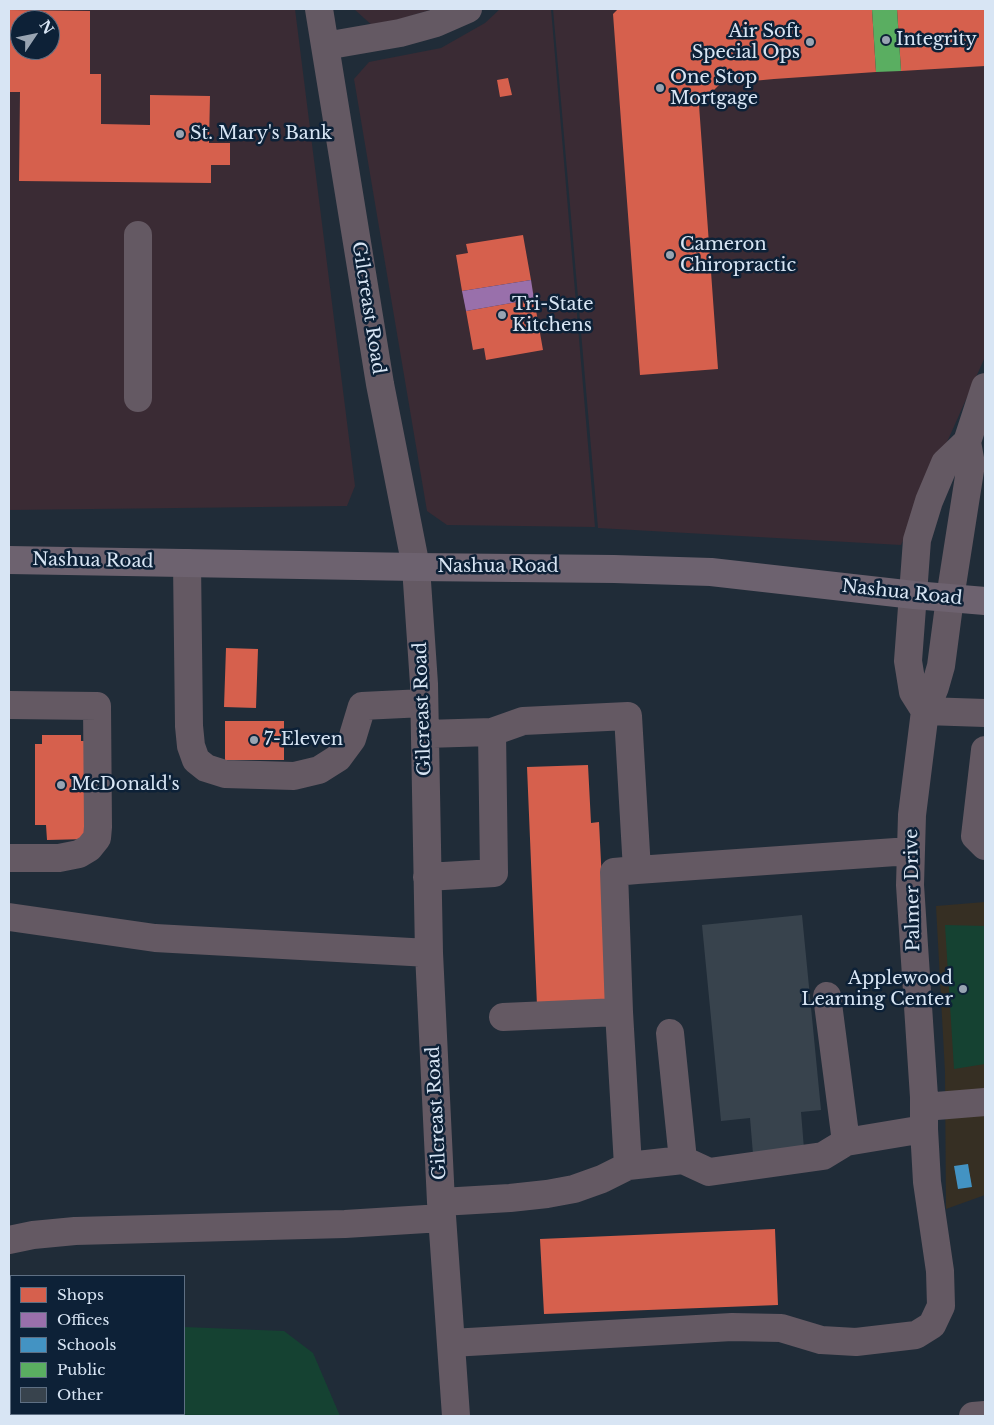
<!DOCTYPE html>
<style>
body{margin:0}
#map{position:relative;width:994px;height:1425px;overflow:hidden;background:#202c38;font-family:"Libre Baskerville",serif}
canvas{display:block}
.frame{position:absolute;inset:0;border:10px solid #d8e5f4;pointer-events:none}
.legend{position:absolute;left:10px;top:1275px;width:175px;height:140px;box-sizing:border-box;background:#0d2137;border:1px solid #5e6f83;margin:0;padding:6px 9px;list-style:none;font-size:15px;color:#d8e5f4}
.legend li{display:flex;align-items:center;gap:10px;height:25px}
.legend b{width:25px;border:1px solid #5e6f83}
.north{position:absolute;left:10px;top:10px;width:50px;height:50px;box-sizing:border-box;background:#0d2137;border:1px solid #5e6f83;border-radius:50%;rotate:56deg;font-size:14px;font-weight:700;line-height:20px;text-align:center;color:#d8e5f4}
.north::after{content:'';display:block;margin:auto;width:18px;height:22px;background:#98a4b2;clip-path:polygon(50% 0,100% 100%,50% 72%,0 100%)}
</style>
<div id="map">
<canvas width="994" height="1425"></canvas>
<div class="frame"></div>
<ul class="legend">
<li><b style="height:14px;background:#d6604d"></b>Shops</li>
<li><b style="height:14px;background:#9970ab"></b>Offices</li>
<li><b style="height:14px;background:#4393c3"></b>Schools</li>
<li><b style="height:14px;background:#5aae61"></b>Public</li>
<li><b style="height:14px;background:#38434d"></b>Other</li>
</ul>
<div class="north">N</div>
</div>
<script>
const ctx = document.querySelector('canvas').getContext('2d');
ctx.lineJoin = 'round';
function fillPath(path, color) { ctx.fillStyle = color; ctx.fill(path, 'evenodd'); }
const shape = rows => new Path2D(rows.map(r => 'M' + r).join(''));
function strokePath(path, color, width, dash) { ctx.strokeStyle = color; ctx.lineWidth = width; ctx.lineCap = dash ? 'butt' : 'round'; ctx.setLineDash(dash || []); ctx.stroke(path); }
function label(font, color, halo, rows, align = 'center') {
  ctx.font = font + ' "Libre Baskerville",serif'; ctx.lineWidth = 5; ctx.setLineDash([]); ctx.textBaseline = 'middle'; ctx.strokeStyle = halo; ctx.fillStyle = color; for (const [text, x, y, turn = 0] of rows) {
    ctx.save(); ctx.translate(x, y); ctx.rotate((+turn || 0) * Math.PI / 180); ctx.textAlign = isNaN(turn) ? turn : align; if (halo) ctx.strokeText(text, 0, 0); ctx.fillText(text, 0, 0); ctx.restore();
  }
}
fillPath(shape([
 [9,9,295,9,355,486,347,506,9,510],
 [20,20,50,20,50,50,20,50],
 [354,9,433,9,374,27],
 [500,9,551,9,595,527,447,525,427,511,354,79,369,62,441,48,485,23],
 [553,9,985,9,985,357,901,545,598,528]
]), '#3a2b34');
fillPath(shape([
 [985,902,985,1195,946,1209,945,1072,936,906]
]), '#362f23');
fillPath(shape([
 [945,925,985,926,985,1064,954,1069],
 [184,1327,284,1331,313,1353,340,1416,55,1416,53,1414,184,1414]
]), '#154232');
fillPath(shape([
 [618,9,872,9,876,72,774,79,720,84,699,105,718,369,640,375,613,14],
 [897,9,985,9,985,66,901,71],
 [9,10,90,11,90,74,101,74,101,124,150,125,150,95,210,96,209,143,230,143,230,165,211,165,211,183,19,181,20,92,9,92],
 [20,20,50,20,50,50,20,50],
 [508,78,512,95,500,97,497,80],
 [523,235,531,280,462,291,456,255,468,253,466,244],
 [534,299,543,350,486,360,484,348,473,350,466,311],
 [226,648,258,649,256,708,224,707],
 [225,721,284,721,284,760,225,760],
 [42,735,81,735,81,741,87,741,88,839,47,840,46,825,35,825,35,744,42,744],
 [588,765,591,823,599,822,608,1003,537,1006,527,767],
 [775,1229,778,1305,544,1314,540,1239]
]), '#d6604d');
fillPath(shape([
 [531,280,534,299,466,311,462,291]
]), '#9970ab');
fillPath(shape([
 [968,1164,972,1187,958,1189,954,1166]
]), '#4393c3');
fillPath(shape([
 [872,9,897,9,901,71,876,72]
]), '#5aae61');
fillPath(shape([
 [802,915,821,1110,801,1112,804,1149,753,1154,750,1118,721,1121,702,925]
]), '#38434d');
strokePath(shape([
 [319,9,380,384,416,567,424,684,429,953,441,1202,456,1416],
 [325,46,400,33,436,23,468,9],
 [138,235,138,398],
 [187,563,189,726,191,746,196,760,206,768,225,774,294,776,319,770,338,758,352,739,362,706,424,703],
 [9,705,97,706,98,827,97,838,89,848,79,854,59,858,9,858],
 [925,711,913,692,908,661,917,540,929,501,945,463,967,442],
 [925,711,985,713],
 [425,734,492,732,523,721,628,716,637,870,910,851],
 [985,750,975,836,985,846],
 [427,877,494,873,492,732],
 [9,917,155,938,429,953],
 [827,996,846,1142],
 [619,1012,628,1166,683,1160,709,1172,823,1156,846,1142,924,1129],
 [503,1017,619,1012,614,872,637,870],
 [670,1033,683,1160],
 [924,1107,985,1102],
 [441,1202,510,1198,547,1194,574,1189,602,1179,628,1166],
 [9,1240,33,1235,75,1231,345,1224,442,1218],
 [451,1343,732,1327,781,1328,821,1340,856,1342,916,1335,932,1325,941,1306,940,1271,927,1182,924,1129,924,1097,910,885,912,815,925,711,935,687,941,666,950,598,971,464,967,442,985,387],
 [973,1416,985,1415]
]), '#645963', 28);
strokePath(shape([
 [9,560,416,567,614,569,711,572,914,595,985,601]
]), '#6d626f', 28);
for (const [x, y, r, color] of [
 [886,40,5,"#98a4b2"],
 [810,42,5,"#98a4b2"],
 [660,88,5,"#98a4b2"],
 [180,134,5,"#98a4b2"],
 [670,255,5,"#98a4b2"],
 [502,315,5,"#98a4b2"],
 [254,740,5,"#98a4b2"],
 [61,785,5,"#98a4b2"],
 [963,989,5,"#98a4b2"]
]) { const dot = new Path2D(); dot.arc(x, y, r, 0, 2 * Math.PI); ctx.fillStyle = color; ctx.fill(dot); strokePath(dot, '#0d2137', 2); }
label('18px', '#d8e5f4', '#0d2137', [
 ["Air Soft",800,32,"right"],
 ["Special Ops",800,53,"right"],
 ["Integrity",896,40],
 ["One Stop",670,78],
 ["Mortgage",670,99],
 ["St. Mary's Bank",190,134],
 ["Cameron",680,245],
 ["Chiropractic",680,266],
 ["Tri-State",512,305],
 ["Kitchens",512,326],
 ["7-Eleven",264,740],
 ["McDonald's",71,785],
 ["Applewood",953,979,"right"],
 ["Learning Center",953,1000,"right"]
], 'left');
label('18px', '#d8e5f4', '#0d2137', [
 ["Gilcreast Road",368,308,81],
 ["Nashua Road",93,561,1],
 ["Nashua Road",498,567],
 ["Nashua Road",902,593,6],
 ["Gilcreast Road",423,709,-92],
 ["Palmer Drive",913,890,-91],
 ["Gilcreast Road",437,1113,-93]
]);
</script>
